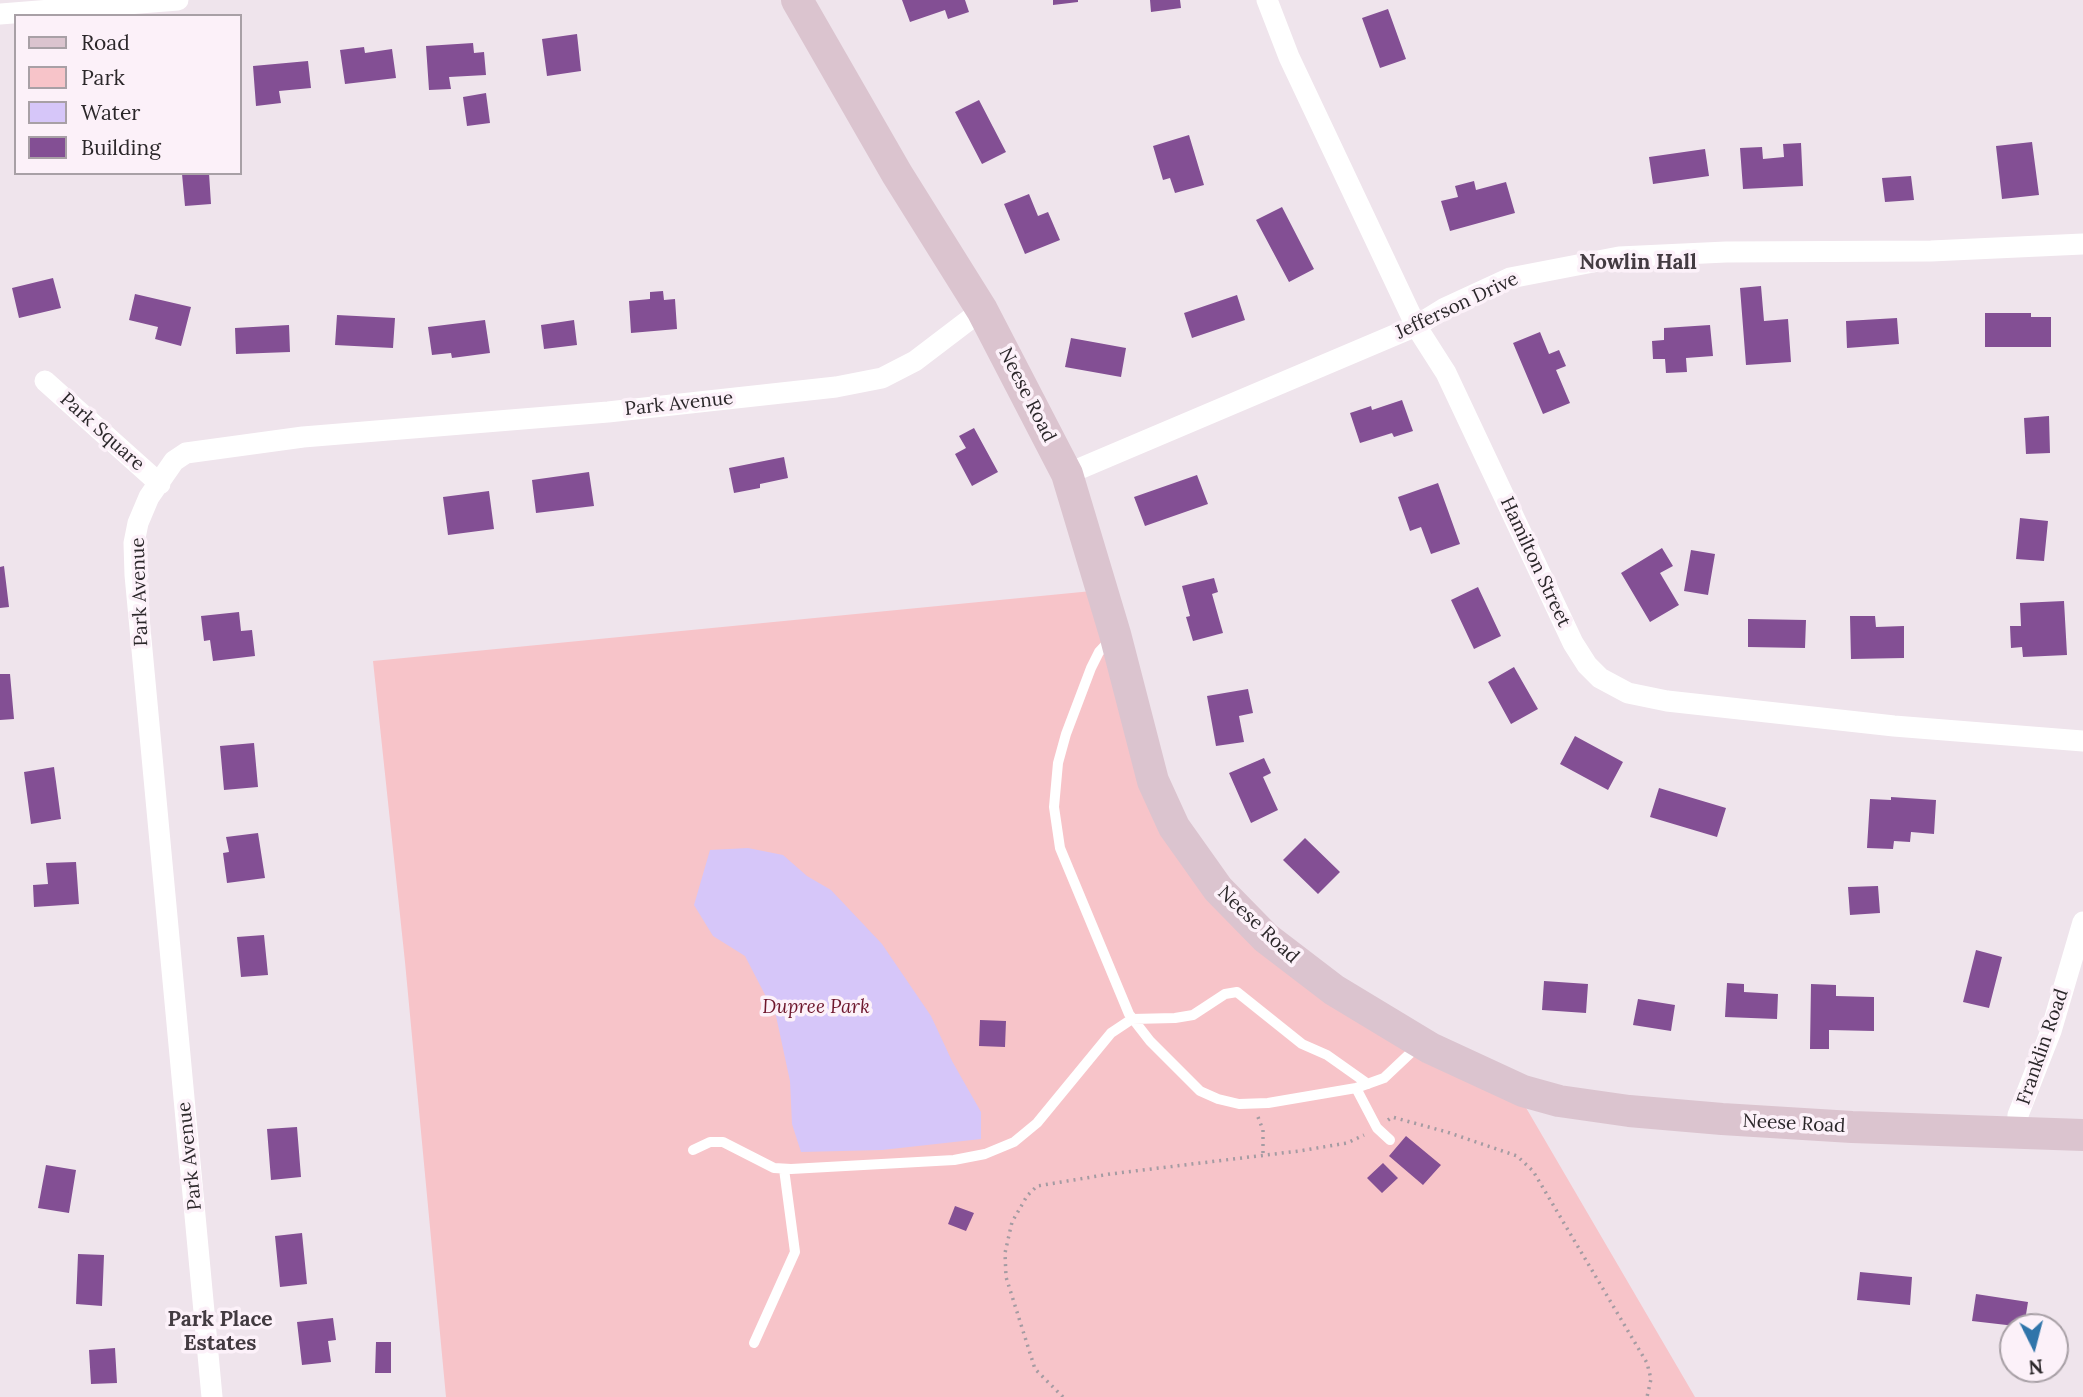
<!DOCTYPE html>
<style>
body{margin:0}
#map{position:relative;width:2083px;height:1397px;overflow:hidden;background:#efe4ec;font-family:Lora,serif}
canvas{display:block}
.legend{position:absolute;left:14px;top:14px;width:228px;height:161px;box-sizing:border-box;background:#fcf1f9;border:2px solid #a8a0a6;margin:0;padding:9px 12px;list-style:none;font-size:21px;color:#2b272a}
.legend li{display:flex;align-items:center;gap:14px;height:35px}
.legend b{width:35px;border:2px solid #a8a0a6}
.north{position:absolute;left:1999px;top:1313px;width:70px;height:70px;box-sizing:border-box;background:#fcf1f9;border:2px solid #a8a0a6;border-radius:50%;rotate:174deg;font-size:19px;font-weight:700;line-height:28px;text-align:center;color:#2b272a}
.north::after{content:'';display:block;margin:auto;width:24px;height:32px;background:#3075aa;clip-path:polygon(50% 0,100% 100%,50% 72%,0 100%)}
</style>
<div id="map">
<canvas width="2083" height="1397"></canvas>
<ul class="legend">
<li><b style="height:9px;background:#dbc4cf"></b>Road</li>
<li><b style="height:19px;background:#f7c4c9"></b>Park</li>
<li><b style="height:19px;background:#d6c6f9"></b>Water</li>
<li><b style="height:19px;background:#834f94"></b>Building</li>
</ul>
<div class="north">N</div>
</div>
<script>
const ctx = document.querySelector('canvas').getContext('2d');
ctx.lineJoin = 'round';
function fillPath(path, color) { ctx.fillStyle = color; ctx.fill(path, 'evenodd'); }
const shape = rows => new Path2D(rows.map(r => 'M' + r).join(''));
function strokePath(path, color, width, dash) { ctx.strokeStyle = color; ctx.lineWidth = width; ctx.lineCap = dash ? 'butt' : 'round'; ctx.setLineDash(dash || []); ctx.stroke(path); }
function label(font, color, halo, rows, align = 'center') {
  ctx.font = font + ' Lora,serif'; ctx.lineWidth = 7; ctx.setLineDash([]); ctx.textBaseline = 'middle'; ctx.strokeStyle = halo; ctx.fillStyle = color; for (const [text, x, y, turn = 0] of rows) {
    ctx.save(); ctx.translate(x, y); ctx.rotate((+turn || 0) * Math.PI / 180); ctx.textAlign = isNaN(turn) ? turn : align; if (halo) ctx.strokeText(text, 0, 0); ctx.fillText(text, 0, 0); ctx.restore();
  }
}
fillPath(shape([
 [1092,591,1198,885,1525,1106,1695,1397,446,1397,405,962,373,661]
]), '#f7c4c9');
fillPath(shape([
 [748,848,783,855,807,876,831,890,882,944,931,1016,952,1061,981,1112,981,1139,882,1150,801,1152,792,1124,790,1081,776,1016,745,956,713,936,694,905,710,850]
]), '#d6c6f9');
fillPath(shape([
 [902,0,965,0,969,12,948,19,945,10,910,22],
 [1053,0,1078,0,1078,2,1053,5],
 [1150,0,1180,0,1181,8,1151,12],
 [1388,9,1406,59,1380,68,1362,18],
 [577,34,581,71,547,76,542,39],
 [473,43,474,53,484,52,486,75,449,77,451,89,429,90,426,46],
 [364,47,365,53,392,49,396,78,345,84,340,50],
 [308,61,311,88,279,91,281,103,256,106,253,66],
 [486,93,490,123,467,126,463,97],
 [979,100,1006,152,982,164,955,112],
 [1189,135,1204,185,1175,193,1170,178,1163,180,1153,146],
 [2032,142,2039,195,2002,199,1996,146],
 [1801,143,1803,186,1743,189,1740,148,1762,147,1763,159,1784,157,1783,144],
 [1705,149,1709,176,1653,184,1649,157],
 [209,173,211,204,185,206,182,174],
 [1911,176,1914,200,1885,202,1882,178],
 [1474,181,1476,190,1506,182,1515,213,1450,231,1441,201,1458,197,1455,186],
 [1029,194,1038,216,1048,212,1060,240,1025,254,1004,204],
 [1282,207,1314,269,1289,282,1256,220],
 [53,278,61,308,19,318,12,288],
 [1761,286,1764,321,1788,319,1791,362,1746,365,1740,288],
 [663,291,664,300,675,299,677,329,631,333,629,301,650,299,650,292],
 [135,294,191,307,181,346,155,339,158,327,129,320],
 [1237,295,1245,320,1192,338,1184,313],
 [1985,313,2031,313,2031,317,2051,317,2051,347,1985,347],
 [337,315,395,318,393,348,335,345],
 [1897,318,1899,344,1847,348,1846,321],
 [485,320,490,353,452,358,451,353,432,355,428,327],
 [574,320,577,345,544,349,541,325],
 [289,325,290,352,236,354,235,328],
 [1710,325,1713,356,1686,358,1687,372,1666,373,1665,359,1653,359,1652,341,1664,340,1664,328],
 [1540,332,1549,354,1559,350,1566,366,1556,370,1570,403,1543,414,1513,343],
 [1071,338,1126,348,1121,377,1065,367],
 [1402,400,1413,431,1394,437,1392,433,1360,443,1350,413,1371,406,1372,410],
 [2049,416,2050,453,2026,454,2024,418],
 [974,428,998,472,972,486,955,454,966,448,959,436],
 [784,457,788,478,760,484,760,488,734,493,729,468],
 [589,472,594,506,536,513,532,480],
 [1197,475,1208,504,1145,526,1134,497],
 [1438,483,1460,544,1431,554,1421,527,1410,531,1398,497],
 [489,491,494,529,448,535,443,497],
 [2020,518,2048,521,2044,561,2016,559],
 [1662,548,1673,566,1660,573,1679,605,1650,622,1621,573],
 [1691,550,1715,554,1708,595,1684,591],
 [4,566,9,607,0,608,0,567],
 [1214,578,1218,592,1212,594,1223,633,1193,641,1186,617,1190,616,1182,586],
 [1478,587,1501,636,1474,649,1451,600],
 [2064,601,2067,655,2023,657,2022,647,2011,648,2010,626,2021,626,2020,603],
 [239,612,241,631,252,630,255,656,213,661,210,640,204,641,201,616],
 [1850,616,1875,616,1876,627,1904,626,1904,658,1851,659],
 [1748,619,1806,620,1805,648,1748,647],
 [1514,667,1538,709,1511,724,1488,682],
 [0,674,10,674,14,719,0,720],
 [1248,689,1253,713,1239,716,1244,742,1216,746,1207,696],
 [1575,736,1623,762,1608,790,1560,764],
 [254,743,258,787,224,790,220,746],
 [1264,758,1271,773,1263,777,1278,810,1251,823,1229,773],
 [54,767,61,819,31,824,24,772],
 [1659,788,1726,808,1717,837,1650,817],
 [1891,797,1936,800,1934,834,1911,832,1910,842,1894,841,1893,849,1867,848,1870,799,1891,800],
 [258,833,265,878,227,883,223,853,229,852,226,837],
 [1305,838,1340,872,1318,894,1283,860],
 [76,862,79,904,34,907,33,885,48,884,46,863],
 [1878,886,1880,913,1850,915,1848,887],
 [264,935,268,975,241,977,237,937],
 [1976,950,2002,957,1989,1008,1963,1002],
 [1544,981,1588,984,1586,1013,1542,1010],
 [1727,983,1744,984,1744,992,1778,994,1777,1019,1725,1017],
 [1811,984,1836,985,1836,996,1874,997,1874,1031,1829,1030,1829,1049,1810,1049],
 [1638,999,1675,1005,1671,1031,1633,1025],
 [980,1020,1006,1021,1005,1047,979,1046],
 [297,1127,301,1177,271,1180,267,1129],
 [1406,1136,1441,1165,1423,1185,1389,1156],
 [1383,1163,1398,1178,1382,1193,1367,1178],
 [46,1165,76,1170,69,1213,38,1208],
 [955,1206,974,1213,966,1231,948,1224],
 [302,1233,307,1284,280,1287,275,1236],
 [78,1254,104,1255,102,1306,76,1304],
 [1860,1272,1912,1277,1910,1305,1857,1300],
 [1976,1294,2028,1302,2024,1327,1972,1321],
 [333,1318,336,1340,328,1341,331,1362,302,1365,297,1322],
 [376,1342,391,1342,391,1373,375,1373],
 [115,1348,117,1383,91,1384,89,1350]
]), '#834f94');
strokePath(shape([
 [1258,1117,1263,1130,1263,1155],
 [1388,1120,1392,1117,1447,1132,1517,1156,1533,1171,1647,1363,1651,1379,1647,1397],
 [1063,1397,1035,1369,1006,1277,1005,1253,1012,1222,1027,1196,1037,1186,1110,1174,1299,1151,1347,1143,1364,1135]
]), '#a49ba2', 3.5, [2, 5]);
strokePath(shape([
 [1111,639,1099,652,1091,668,1066,734,1058,763,1054,807,1060,848,1129,1014,1150,1041,1200,1091,1218,1099,1239,1104,1268,1103,1356,1088,1384,1078,1419,1045],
 [1356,1088,1377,1128,1390,1140],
 [693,1150,710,1142,723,1142,774,1168,791,1169,954,1160,985,1154,1014,1142,1037,1123,1111,1033,1132,1019,1175,1018,1193,1015,1225,994,1237,992,1302,1044,1327,1055,1368,1084],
 [754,1343,795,1252,784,1169]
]), '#fff', 10);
strokePath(shape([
 [1267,0,1289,57,1416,326,1446,373,1573,643,1587,665,1600,678,1628,693,1667,701,1894,726,2083,741],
 [0,14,178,0],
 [45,381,160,484],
 [1067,474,1416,326,1445,308,1510,278,1619,257,1726,252,1931,251,2083,244],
 [2017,1132,2018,1115,2051,1031,2083,922],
 [212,1397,135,575,134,543,138,523,149,497,174,461,186,453,303,437,608,412,836,387,882,378,915,361,982,310]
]), '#fff', 21);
strokePath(shape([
 [797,0,897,174,982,310,1067,474,1115,634,1153,781,1174,827,1218,889,1266,938,1334,990,1430,1048,1523,1091,1559,1101,1629,1111,1722,1119,1852,1127,2083,1135]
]), '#dbc4cf', 32);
label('19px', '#2b272a', '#fcf1f9', [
 ["Jefferson Drive",1457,306,-25],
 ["Neese Road",1027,395,63],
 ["Park Avenue",679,404,-6],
 ["Park Square",102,432,42],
 ["Hamilton Street",1535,562,65],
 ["Park Avenue",140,592,-92],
 ["Neese Road",1258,925,43],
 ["Franklin Road",2043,1047,-71],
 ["Neese Road",1794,1124,3],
 ["Park Avenue",190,1156,-96]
]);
label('italic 19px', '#6e172d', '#fcf1f9', [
 ["Dupree Park",816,1008]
]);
label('bold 21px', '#433b41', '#fcf1f9', [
 ["Nowlin Hall",1638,263],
 ["Park Place",220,1320],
 ["Estates",220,1344]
]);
</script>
